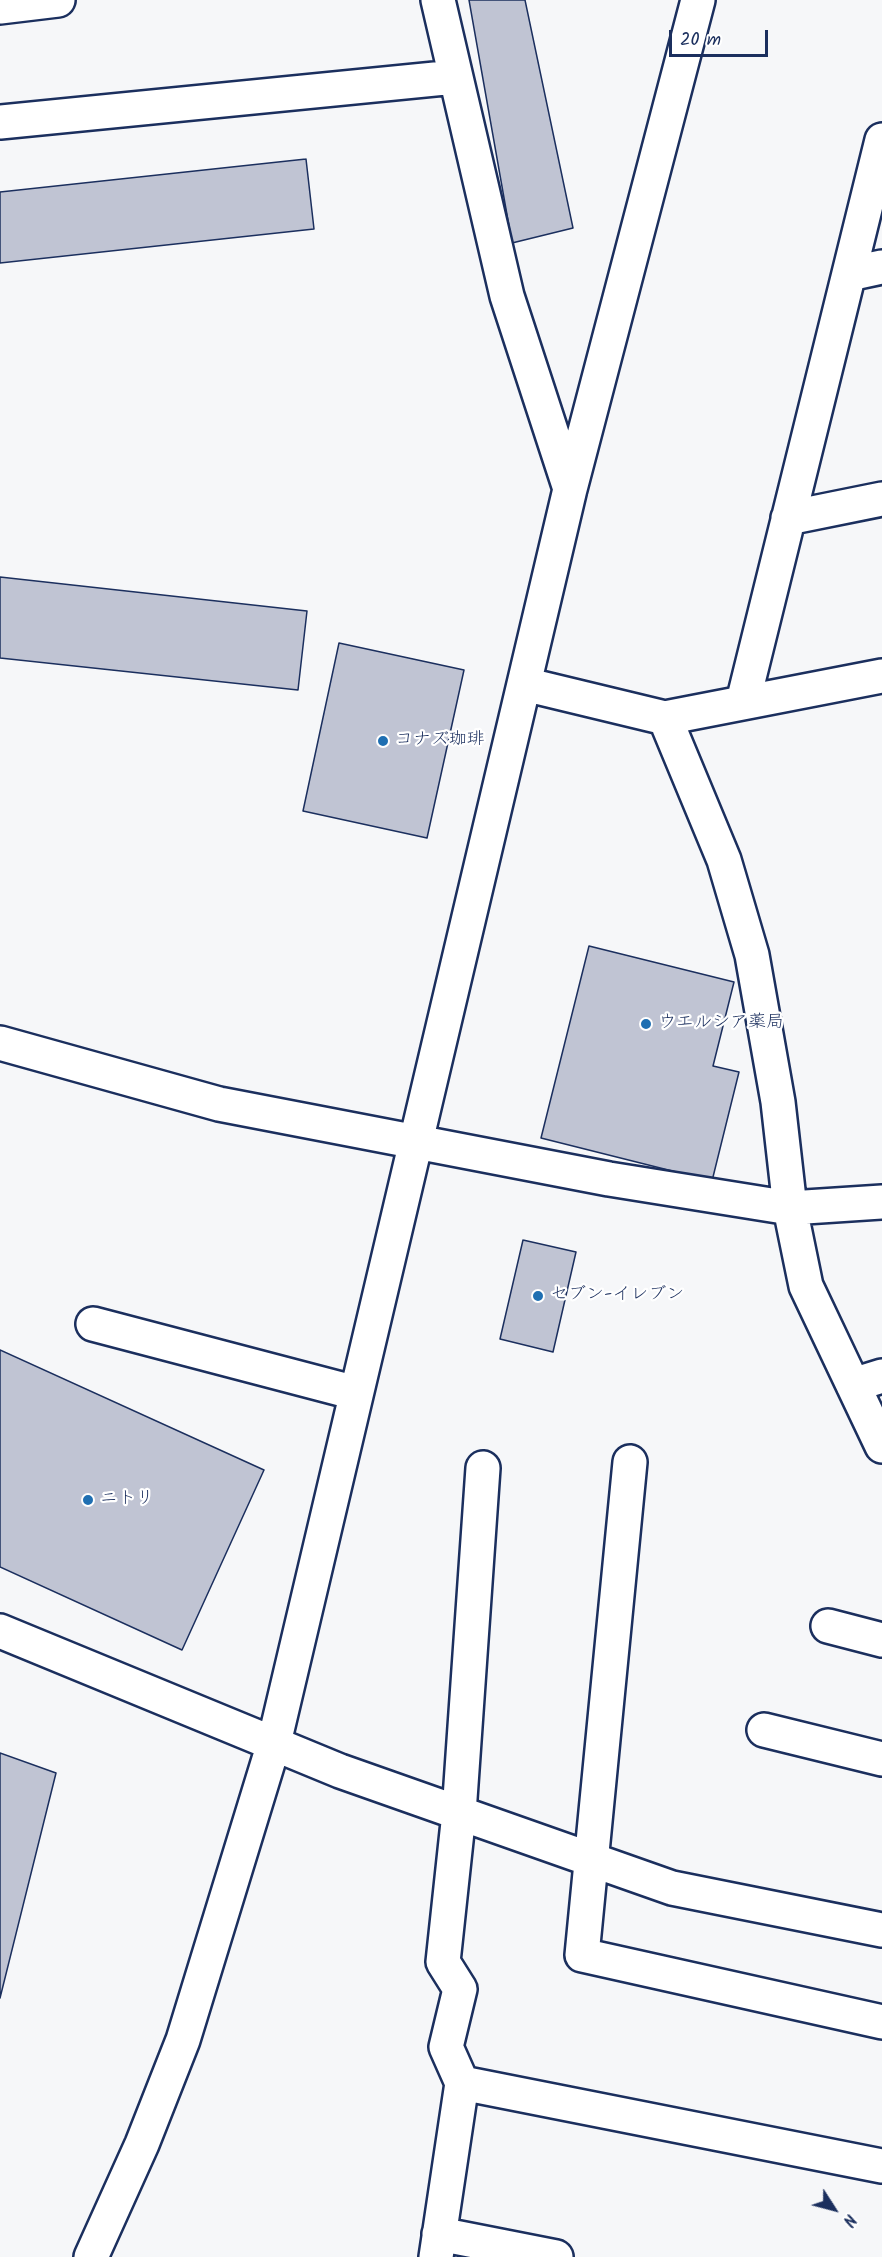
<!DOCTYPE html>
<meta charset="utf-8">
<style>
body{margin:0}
#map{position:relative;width:882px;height:2257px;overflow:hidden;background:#f6f7f9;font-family:Kalam,sans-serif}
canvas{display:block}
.north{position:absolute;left:804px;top:2179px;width:60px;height:60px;-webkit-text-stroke:4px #fff;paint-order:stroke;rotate:126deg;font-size:16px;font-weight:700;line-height:24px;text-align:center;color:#1b2f5e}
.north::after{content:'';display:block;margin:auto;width:21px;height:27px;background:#1b2f5e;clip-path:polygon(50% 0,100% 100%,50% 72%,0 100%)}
.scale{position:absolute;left:669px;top:30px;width:99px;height:27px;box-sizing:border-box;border:3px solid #1b2f5e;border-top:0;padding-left:8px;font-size:18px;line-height:21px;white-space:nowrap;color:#1b2f5e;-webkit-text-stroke:4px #fff;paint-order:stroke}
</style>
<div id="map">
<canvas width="882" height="2257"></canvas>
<div class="north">N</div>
<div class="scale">20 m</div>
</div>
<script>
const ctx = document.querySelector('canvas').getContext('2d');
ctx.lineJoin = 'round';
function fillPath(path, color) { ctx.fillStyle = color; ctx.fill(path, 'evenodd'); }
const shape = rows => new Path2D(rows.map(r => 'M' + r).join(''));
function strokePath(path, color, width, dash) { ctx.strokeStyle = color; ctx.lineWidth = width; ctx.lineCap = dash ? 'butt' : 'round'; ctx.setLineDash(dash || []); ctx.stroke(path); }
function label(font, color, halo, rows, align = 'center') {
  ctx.font = font + ' Kalam,"Klee One",sans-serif'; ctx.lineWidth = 4.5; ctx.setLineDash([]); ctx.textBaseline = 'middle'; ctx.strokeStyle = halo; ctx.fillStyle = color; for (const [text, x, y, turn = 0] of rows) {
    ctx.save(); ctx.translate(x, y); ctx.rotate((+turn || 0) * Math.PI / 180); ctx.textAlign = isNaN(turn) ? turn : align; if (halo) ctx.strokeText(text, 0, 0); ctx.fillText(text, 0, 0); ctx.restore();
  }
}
const building = shape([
 [469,0,525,0,573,228,512,243,469,0],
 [306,159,314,229,0,263,0,192,306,159],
 [0,577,307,611,298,690,0,658,0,577],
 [339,643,464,670,427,838,303,811,339,643],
 [589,946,734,982,713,1066,739,1072,712,1181,541,1138,589,946],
 [523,1240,576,1252,553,1352,500,1339,523,1240],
 [0,1350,264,1470,182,1650,0,1567,0,1350],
 [0,1753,56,1773,0,1998,0,1753]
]);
fillPath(building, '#c0c4d3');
strokePath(building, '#1b2f5e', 1.5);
const minor = shape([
 [438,0,507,296,570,489],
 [0,7,58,0],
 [0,122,455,77],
 [849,274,882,267],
 [788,518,882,499],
 [524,684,665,718,882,676],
 [743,702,882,140],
 [665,718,724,860,752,955,778,1102,790,1208,806,1286,882,1446],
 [0,1043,219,1104,609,1179,790,1208,882,1202],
 [93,1324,356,1393],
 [853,1385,882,1376],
 [630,1462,582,1955,882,2022],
 [828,1626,882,1640],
 [0,1631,340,1771,672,1888,882,1930],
 [764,1730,882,1759],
 [462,2083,446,2047,460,1989,443,1962,459,1813,483,1468],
 [439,2234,556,2257],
 [91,2257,142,2144,183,2040,274,1743,570,489,698,0],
 [436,2257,462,2083,882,2166]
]);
strokePath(minor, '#1b2f5e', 38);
strokePath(minor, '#fff', 33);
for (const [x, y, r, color] of [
 [383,741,6,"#1f6fb2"],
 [646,1024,6,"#1f6fb2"],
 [538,1296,6,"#1f6fb2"],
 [88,1500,6,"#1f6fb2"]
]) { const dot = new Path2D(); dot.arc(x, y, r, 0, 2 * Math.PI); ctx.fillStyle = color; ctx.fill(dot); strokePath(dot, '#fff', 2); }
label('18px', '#1b2f5e', '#fff', [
 ["コナズ珈琲",395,741],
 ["ウエルシア薬局",658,1024],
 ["セブン-イレブン",550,1296],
 ["ニトリ",100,1500]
], 'left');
</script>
